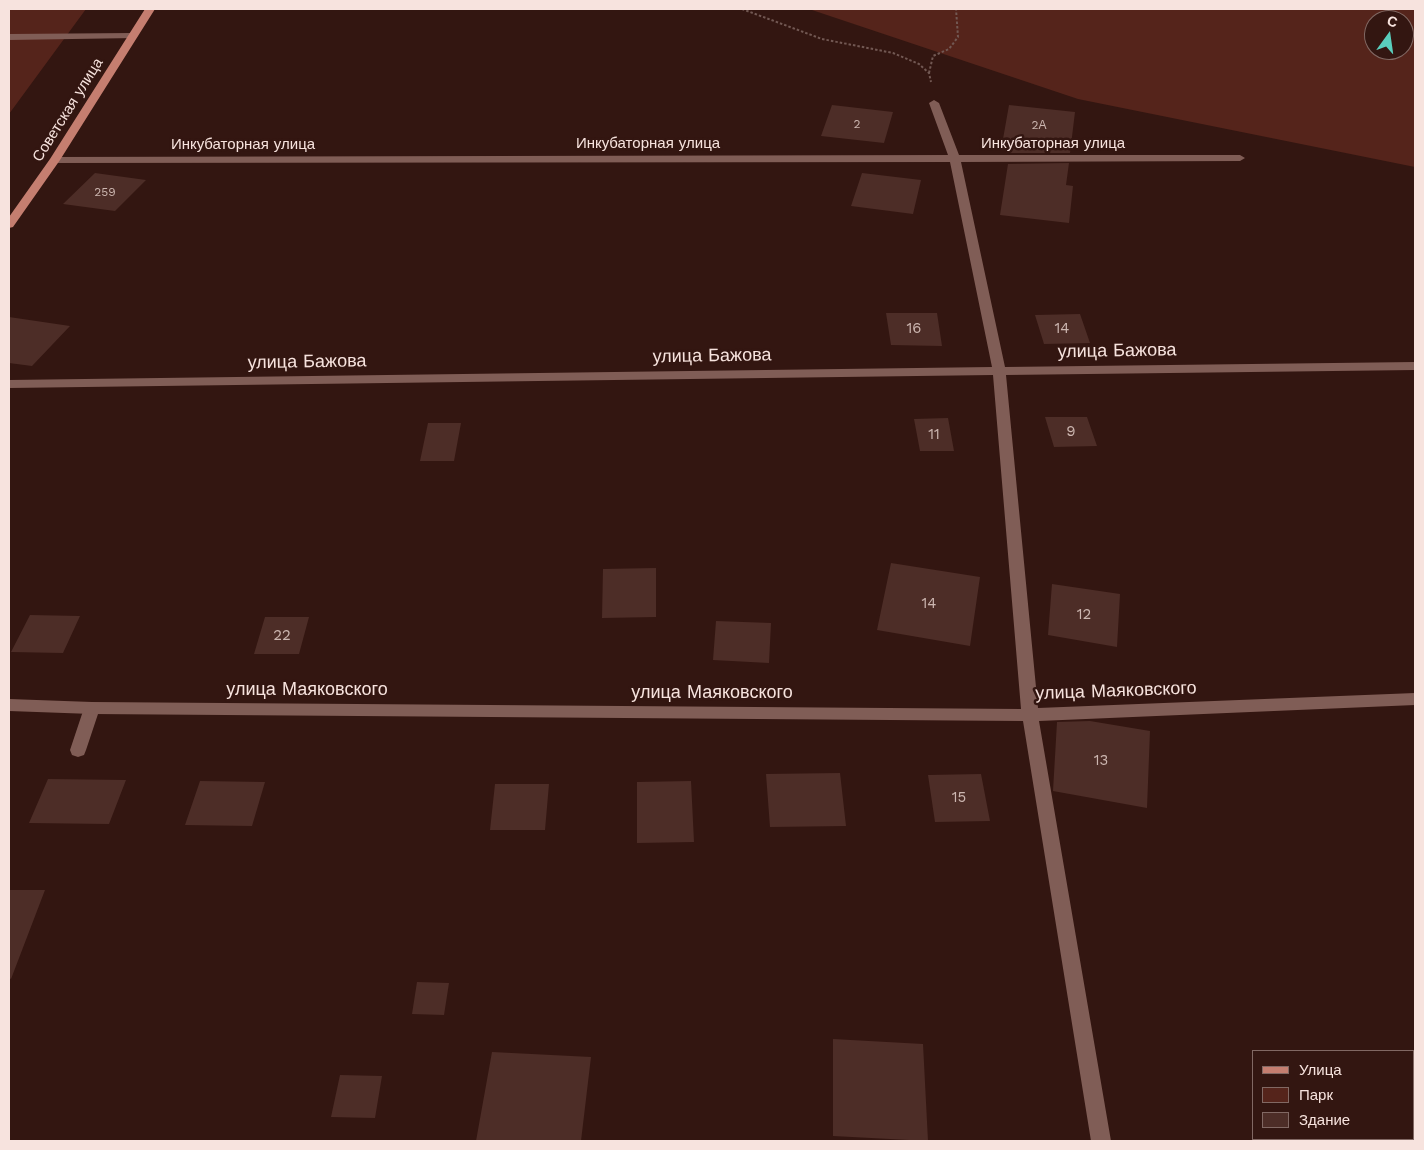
<!DOCTYPE html>
<meta charset="utf-8">
<style>
body{margin:0}
#map{position:relative;width:1424px;height:1150px;overflow:hidden;background:#331611;font-family:"Work Sans",sans-serif}
canvas{display:block}
.frame{position:absolute;inset:0;border:10px solid #f7e3de;pointer-events:none}
.legend{position:absolute;left:1252px;top:1050px;width:162px;height:90px;box-sizing:border-box;background:#331611;border:1px solid #816863;margin:0;padding:6px 9px;list-style:none;font-size:15px;color:#f7e3de}
.legend li{display:flex;align-items:center;gap:10px;height:25px}
.legend b{width:25px;border:1px solid #816863}
.north{position:absolute;left:1364px;top:10px;width:50px;height:50px;box-sizing:border-box;background:#331611;border:1px solid #816863;border-radius:50%;rotate:14deg;font-size:14px;font-weight:700;line-height:20px;text-align:center;color:#f7e3de}
.north::after{content:'';display:block;margin:auto;width:18px;height:22px;background:#5acebd;clip-path:polygon(50% 0,100% 100%,50% 72%,0 100%)}
</style>
<div id="map">
<canvas width="1424" height="1150"></canvas>
<div class="frame"></div>
<ul class="legend">
<li><b style="height:6px;background:#c57e70"></b>Улица</li>
<li><b style="height:14px;background:#55241b"></b>Парк</li>
<li><b style="height:14px;background:#4d2d27"></b>Здание</li>
</ul>
<div class="north">С</div>
</div>
<script>
const ctx = document.querySelector('canvas').getContext('2d');
ctx.lineJoin = 'round';
function fillPath(path, color) { ctx.fillStyle = color; ctx.fill(path, 'evenodd'); }
const shape = rows => new Path2D(rows.map(r => 'M' + r).join(''));
function strokePath(path, color, width, dash) { ctx.strokeStyle = color; ctx.lineWidth = width; ctx.lineCap = dash ? 'butt' : 'round'; ctx.setLineDash(dash || []); ctx.stroke(path); }
function label(font, color, halo, rows, align = 'center') {
  ctx.font = font + ' "Work Sans",sans-serif'; ctx.lineWidth = 5; ctx.setLineDash([]); ctx.textBaseline = 'middle'; ctx.strokeStyle = halo; ctx.fillStyle = color; for (const [text, x, y, turn = 0] of rows) {
    ctx.save(); ctx.translate(x, y); ctx.rotate((+turn || 0) * Math.PI / 180); ctx.textAlign = isNaN(turn) ? turn : align; if (halo) ctx.strokeText(text, 0, 0); ctx.fillText(text, 0, 0); ctx.restore();
  }
}
fillPath(shape([
 [9,9,86,9,9,114],
 [809,9,1415,9,1415,167,1078,99],
 [1374,20,1404,20,1404,50,1374,50]
]), '#55241b');
fillPath(shape([
 [832,105,893,112,884,143,821,136],
 [1009,105,1075,112,1070,153,1010,153,1012,140,1003,139],
 [1069,163,1066,185,1073,186,1069,223,1000,215,1008,164],
 [95,173,146,180,115,211,63,204],
 [862,173,921,180,913,214,851,206],
 [886,313,937,313,942,346,891,345],
 [1080,314,1090,343,1044,344,1035,315],
 [9,317,70,326,32,366,9,363],
 [1045,417,1087,417,1097,446,1054,447],
 [948,418,954,451,920,451,914,419],
 [428,423,461,423,454,461,420,461],
 [891,563,980,577,970,646,877,630],
 [656,568,656,617,602,618,603,569],
 [1052,584,1120,594,1117,647,1048,635],
 [30,615,80,616,63,653,11,652],
 [265,617,309,617,299,654,254,654],
 [716,621,771,623,769,663,713,660],
 [1090,721,1150,731,1147,808,1053,791,1057,722],
 [840,773,846,826,770,827,766,774],
 [981,774,990,821,935,822,928,775],
 [48,779,126,780,109,824,29,823],
 [200,781,265,782,252,826,185,825],
 [691,781,694,842,637,843,637,782],
 [495,784,549,784,545,830,490,830],
 [9,890,45,890,11,979,9,978],
 [417,982,449,983,444,1015,412,1014],
 [833,1039,923,1044,928,1141,833,1136],
 [492,1052,591,1057,581,1141,476,1141],
 [340,1075,382,1076,375,1118,331,1117]
]), '#4d2d27');
strokePath(shape([
 [742,9,822,39,893,53,919,64,929,73,931,82],
 [929,73,933,56,949,49,958,37,956,9]
]), '#725853', 2, [2.5, 2]);
fillPath(shape([
 [133,33,136,34,136,38,9,40,9,34,133,33],
 [92,702,98,704,100,708,86,750,84,755,78,757,72,755,70,750,84,708,86,704,92,702]
]), '#805d56');
fillPath(shape([
 [934,100,939,103,959,155,1240,155,1245,158,1240,161,961,162,1005,367,1415,362,1415,370,1006,375,1038,708,1415,693,1415,705,1039,721,1111,1141,1091,1141,1023,721,92,714,9,711,9,699,92,702,1021,709,993,375,9,388,9,380,992,367,950,162,55,163,50,160,55,157,948,155,929,103,934,100]
]), '#805d56');
fillPath(shape([
 [145,9,155,9,60,160,13,227,9,228,9,217,50,159,145,9]
]), '#c57e70');
label('12px', '#ccb6b0', null, [
 ["2",857,124],
 ["2А",1039,125],
 ["259",105,192]
]);
label('15px', '#f7e3de', '#331611', [
 ["Советская улица",68,110,-58],
 ["Инкубаторная улица",648,144],
 ["Инкубаторная улица",1053,144],
 ["Инкубаторная улица",243,145]
]);
label('15px', '#ccb6b0', null, [
 ["16",914,329],
 ["14",1062,329],
 ["9",1071,432],
 ["11",934,435],
 ["14",929,604],
 ["12",1084,615],
 ["22",282,636],
 ["13",1101,761],
 ["15",959,798]
]);
label('18px', '#f7e3de', '#331611', [
 ["улица Бажова",1117,351,-1],
 ["улица Бажова",712,356,-1],
 ["улица Бажова",307,362,-1],
 ["улица Маяковского",307,690],
 ["улица Маяковского",1116,691,-2],
 ["улица Маяковского",712,693]
]);
</script>
